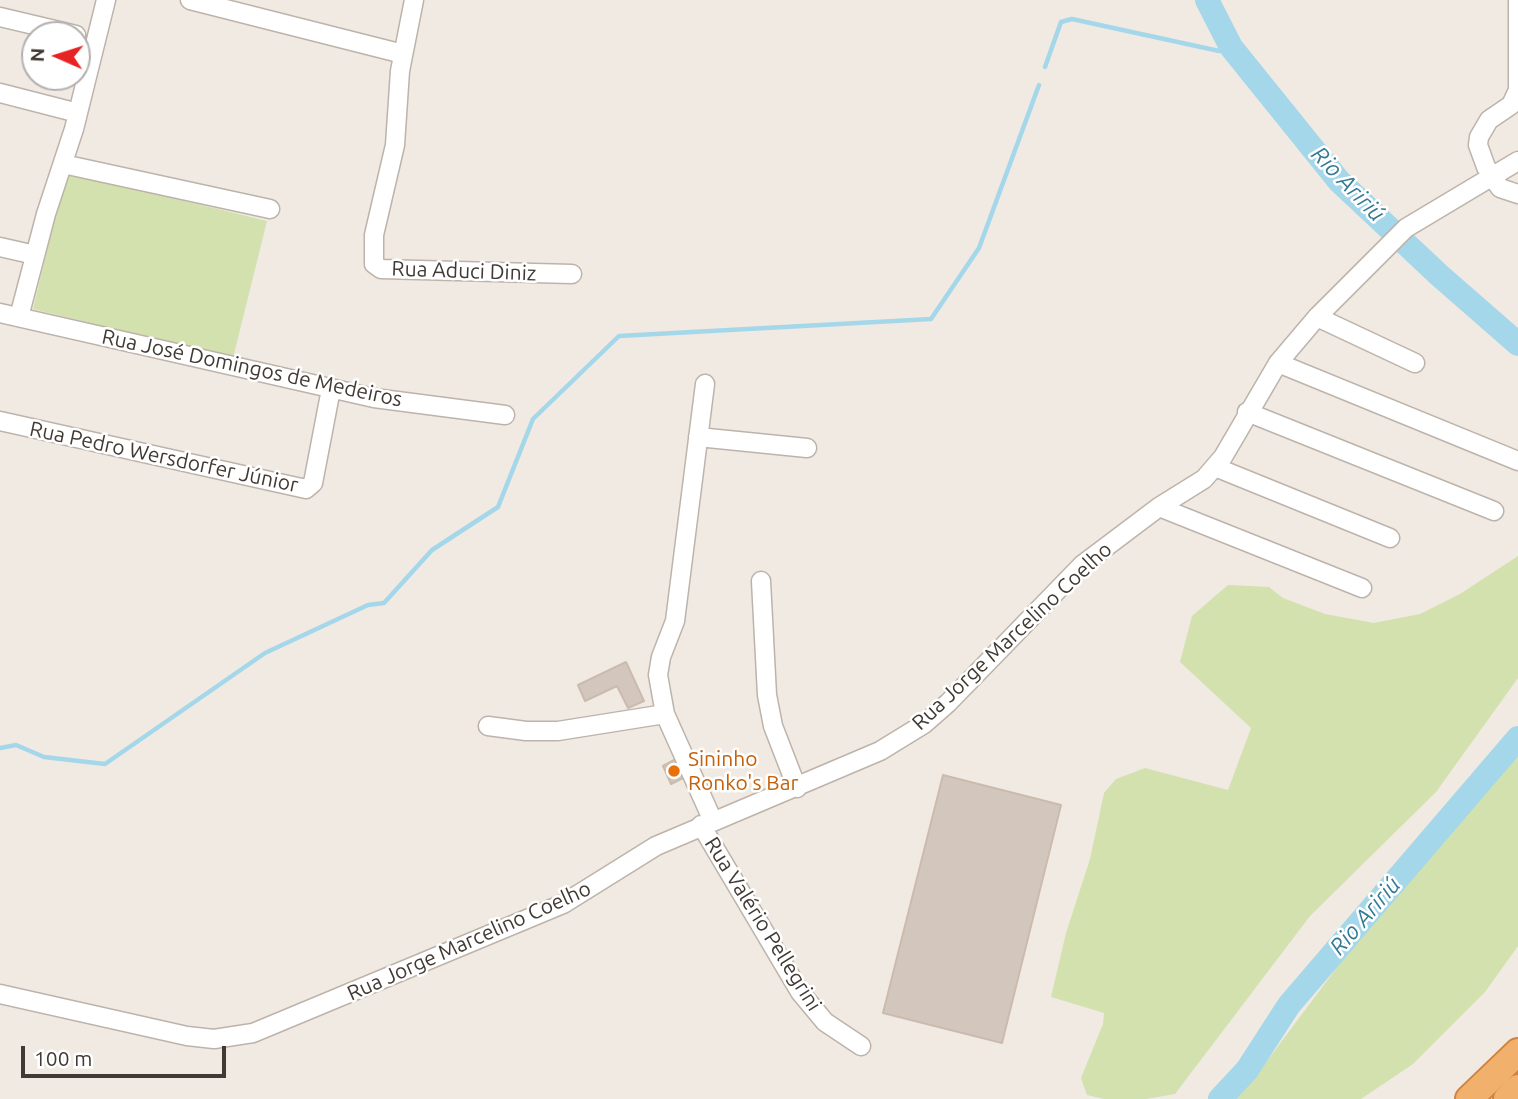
<!DOCTYPE html>
<meta charset="utf-8">
<style>
body{margin:0}
#map{position:relative;width:1518px;height:1099px;overflow:hidden;background:#f0eae3;font-family:Ubuntu,sans-serif}
canvas{display:block}
.north{position:absolute;left:21px;top:21px;width:70px;height:70px;box-sizing:border-box;background:#fff;border:2px solid #b3b0ae;border-radius:50%;rotate:273deg;font-size:19px;font-weight:700;line-height:28px;text-align:center;color:#413a34}
.north::after{content:'';display:block;margin:auto;width:24px;height:32px;background:#e72324;clip-path:polygon(50% 0,100% 100%,50% 72%,0 100%)}
.scale{position:absolute;left:21px;top:1046px;width:205px;height:32px;box-sizing:border-box;border:4px solid #413a34;border-top:0;padding-left:9px;font-size:21px;line-height:24px;white-space:nowrap;color:#413a34;-webkit-text-stroke:5px #fff;paint-order:stroke}
</style>
<div id="map">
<canvas width="1518" height="1099"></canvas>
<div class="north">N</div>
<div class="scale">100 m</div>
</div>
<script>
const ctx = document.querySelector('canvas').getContext('2d');
ctx.lineJoin = 'round';
function fillPath(path, color) { ctx.fillStyle = color; ctx.fill(path, 'evenodd'); }
const shape = rows => new Path2D(rows.map(r => 'M' + r).join(''));
function strokePath(path, color, width, dash) { ctx.strokeStyle = color; ctx.lineWidth = width; ctx.lineCap = dash ? 'butt' : 'round'; ctx.setLineDash(dash || []); ctx.stroke(path); }
function label(font, color, halo, rows, align = 'center') {
  ctx.font = font + ' Ubuntu,sans-serif'; ctx.lineWidth = 5; ctx.setLineDash([]); ctx.textBaseline = 'middle'; ctx.strokeStyle = halo; ctx.fillStyle = color; for (const [text, x, y, turn = 0] of rows) {
    ctx.save(); ctx.translate(x, y); ctx.rotate((+turn || 0) * Math.PI / 180); ctx.textAlign = isNaN(turn) ? turn : align; if (halo) ctx.strokeText(text, 0, 0); ctx.fillText(text, 0, 0); ctx.restore();
  }
}
fillPath(shape([
 [66,172,267,221,233,358,33,309],
 [1518,556,1518,678,1436,792,1310,916,1175,1094,1146,1099,1104,1099,1087,1095,1081,1078,1103,1024,1104,1013,1051,997,1066,933,1090,859,1104,793,1116,779,1145,768,1228,790,1251,728,1180,662,1192,616,1228,585,1269,587,1283,598,1325,614,1374,623,1420,614,1460,594],
 [1518,746,1518,946,1485,992,1413,1064,1361,1099,1234,1099,1258,1073,1344,958]
]), '#d3e1af');
strokePath(shape([
 [1045,67,1061,22,1072,19,1219,51,1231,47],
 [0,748,16,745,44,757,105,764,265,653,368,605,384,603,432,550,498,507,533,419,619,336,931,319,979,248,1039,85]
]), '#a4d7e9', 4.5);
strokePath(shape([
 [1207,0,1231,47,1339,181,1439,275,1518,344],
 [1220,1099,1247,1070,1289,1005,1518,738]
]), '#a4d7e9', 24);
const building = shape([
 [626,662,644,701,628,708,617,686,585,701,578,685,626,662],
 [676,759,685,777,671,784,663,766,676,759],
 [943,775,1061,805,1002,1043,883,1013,943,775]
]);
fillPath(building, '#d3c7bd');
strokePath(building, '#cbbbae', 2);
const minor = shape([
 [190,0,403,54],
 [414,0,400,71,395,145,374,235,374,264,381,269,572,274],
 [1518,0,1518,90,1511,105,1489,120,1479,137,1478,145,1486,167,1500,188,1518,194],
 [0,17,76,35],
 [0,93,78,113],
 [63,164,270,209],
 [0,247,35,255],
 [0,313,374,398,505,415],
 [19,317,46,214,74,129,106,0],
 [1317,317,1415,363],
 [1278,363,1518,461],
 [705,384,675,621,661,657,658,675,665,714,712,819],
 [1247,412,1494,511],
 [0,421,306,489,313,483,331,389],
 [698,437,807,448],
 [1215,467,1390,538],
 [1159,507,1362,588],
 [761,581,767,695,773,726,797,788],
 [488,726,526,731,558,731,665,714],
 [701,825,800,992,825,1022,861,1046],
 [0,994,187,1036,214,1039,253,1033,563,904,656,846,880,751,924,724,948,703,1082,565,1159,507,1204,479,1223,457,1278,363,1317,317,1406,228,1518,161]
]);
const highway = shape([
 [1469,1099,1518,1052],
 [1507,1099,1518,1088]
]);
strokePath(minor, '#bdb3aa', 21);
strokePath(highway, '#cf833f', 30);
strokePath(minor, '#fff', 18);
strokePath(highway, '#f1b16d', 26);
for (const [x, y, r, color] of [
 [674,771,7,"#e8710a"]
]) { const dot = new Path2D(); dot.arc(x, y, r, 0, 2 * Math.PI); ctx.fillStyle = color; ctx.fill(dot); strokePath(dot, '#fff', 2.5); }
label('21px', '#413a34', '#fff', [
 ["Rua Aduci Diniz",464,271,2],
 ["Rua José Domingos de Medeiros",252,368,12],
 ["Rua Pedro Wersdorfer Júnior",164,457,12],
 ["Rua Jorge Marcelino Coelho",1012,636,-43],
 ["Rua Valério Pellegrini",763,924,58],
 ["Rua Jorge Marcelino Coelho",469,941,-24]
]);
label('21px', '#c56008', '#fff', [
 ["Sininho",688,759],
 ["Ronko's Bar",688,783]
], 'left');
label('italic 23px', '#337a94', '#fff', [
 ["Rio Aririú",1348,184,46],
 ["Rio Aririú",1365,916,-49]
]);
</script>
